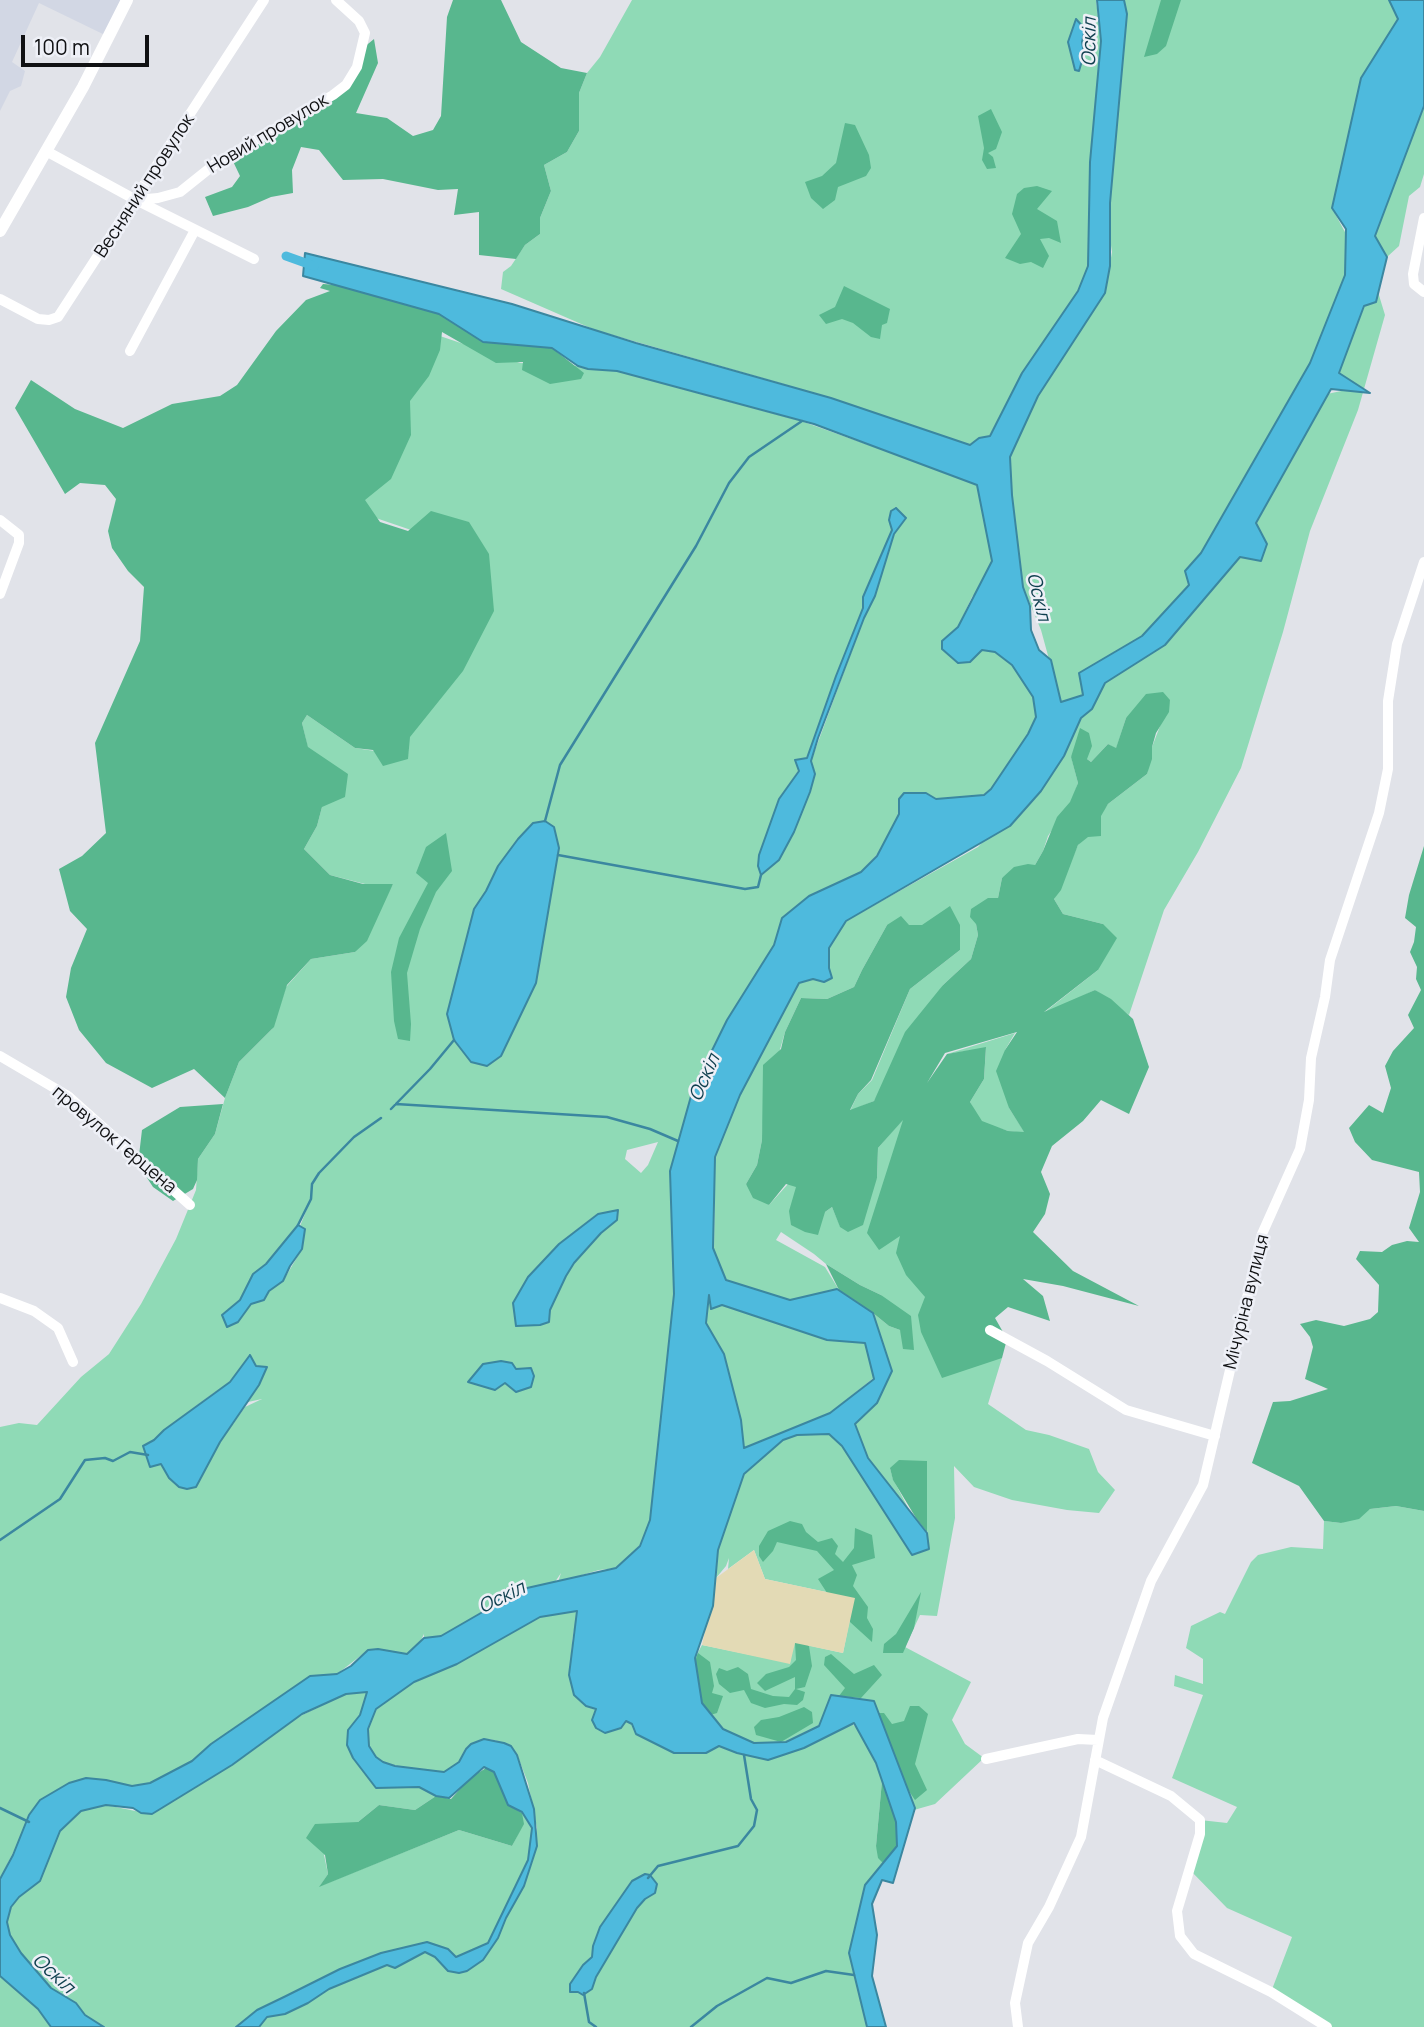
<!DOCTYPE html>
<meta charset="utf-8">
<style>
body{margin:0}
#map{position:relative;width:1424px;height:2027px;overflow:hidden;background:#e1e3e9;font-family:Manrope,sans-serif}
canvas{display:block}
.scale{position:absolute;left:21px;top:35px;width:128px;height:32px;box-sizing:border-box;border:4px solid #101113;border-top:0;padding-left:9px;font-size:21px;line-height:24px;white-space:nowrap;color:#101113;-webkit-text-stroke:5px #eef0f7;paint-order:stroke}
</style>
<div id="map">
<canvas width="1424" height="2027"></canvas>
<div class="scale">100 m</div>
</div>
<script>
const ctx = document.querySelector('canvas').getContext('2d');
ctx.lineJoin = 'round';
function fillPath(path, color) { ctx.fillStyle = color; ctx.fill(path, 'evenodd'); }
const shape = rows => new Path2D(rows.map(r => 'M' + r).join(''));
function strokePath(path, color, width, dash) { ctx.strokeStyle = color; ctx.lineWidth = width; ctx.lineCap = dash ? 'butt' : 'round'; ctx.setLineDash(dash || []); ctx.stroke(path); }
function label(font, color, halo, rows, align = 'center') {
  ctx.font = font + ' Manrope,sans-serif'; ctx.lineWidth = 5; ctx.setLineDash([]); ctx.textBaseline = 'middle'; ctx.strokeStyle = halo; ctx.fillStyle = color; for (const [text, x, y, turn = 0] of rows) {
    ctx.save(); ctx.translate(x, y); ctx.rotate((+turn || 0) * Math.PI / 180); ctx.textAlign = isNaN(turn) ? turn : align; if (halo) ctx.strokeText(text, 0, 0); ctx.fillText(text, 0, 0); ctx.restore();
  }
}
fillPath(shape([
 [0,0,124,0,107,36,39,3,12,62,25,71,21,86,10,91,0,111]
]), '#d2d7e4');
fillPath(shape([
 [632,0,1096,0,1101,41,1091,159,1088,266,1078,291,1036,353,989,436,979,438,970,445,783,384,595,330,501,289,503,272,511,266,525,245,540,234,540,218,551,191,544,165,567,152,579,131,579,93,587,73,600,57],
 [1124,0,1389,0,1398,19,1361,78,1332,208,1346,234,1345,275,1310,363,1201,553,1185,571,1189,585,1142,636,1079,673,1084,695,1061,703,1041,630,1023,587,1012,495,1010,457,1038,396,1105,293,1112,252,1109,232,1110,203,1127,14],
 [1424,106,1424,174,1420,187,1409,196,1399,246,1387,257,1378,292,1385,315,1358,410,1310,531,1283,632,1241,768,1198,852,1164,910,1129,1015,1095,990,1036,1019,1098,970,1103,924,1063,914,1054,899,1078,845,1108,804,1147,774,1152,747,1170,700,1126,718,1116,749,1108,744,1091,762,1087,759,1071,756,1078,783,1072,800,1048,836,1043,851,1035,865,1002,878,998,898,976,924,978,935,971,959,943,985,874,1101,850,1111,858,1094,872,1080,910,989,960,950,922,925,887,925,862,970,854,987,827,999,801,998,785,1032,764,1105,762,1140,757,1165,746,1184,769,1205,788,1184,797,1185,825,1212,832,1207,840,1226,877,1178,878,1148,904,1118,925,1297,1002,1358,988,1404,1026,1430,1049,1435,1089,1449,1098,1472,1115,1490,1099,1513,1067,1510,1012,1500,974,1487,954,1466,955,1518,937,1616,920,1615,905,1647,971,1682,952,1720,965,1744,984,1758,935,1804,914,1810,874,1701,786,1742,754,1743,723,1729,702,1703,695,1658,702,1645,790,1663,793,1642,843,1653,854,1598,765,1579,754,1550,728,1569,729,1558,726,1566,716,1578,718,1550,744,1474,783,1440,797,1435,828,1432,842,1446,911,1554,929,1549,926,1521,890,1468,893,1479,916,1523,867,1460,853,1423,892,1371,873,1313,889,1326,900,1330,914,1350,881,1295,860,1285,826,1264,814,1254,781,1232,776,1240,825,1267,839,1290,790,1300,726,1280,714,1251,715,1157,740,1095,787,1002,799,983,813,979,824,982,829,948,846,921,978,847,1064,756,1081,718,1092,709,1105,683,1165,645,1231,565,1261,536,1256,524,1327,394,1346,390,1352,386,1339,373,1369,294,1375,237],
 [434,334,520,363,578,366,616,371,801,421,979,484,995,563,978,591,972,597,958,627,942,641,970,662,982,650,995,652,1012,665,1033,697,1036,717,1028,734,991,789,906,851,899,799,899,814,889,835,881,850,861,872,809,896,782,918,774,945,727,1020,693,1089,670,1171,674,1294,650,1520,640,1545,617,1568,599,1570,558,1582,561,1573,555,1582,527,1588,510,1588,494,1606,456,1628,444,1635,424,1638,424,1634,420,1642,407,1654,380,1649,368,1650,337,1674,310,1676,211,1744,192,1761,150,1784,132,1786,106,1780,38,1803,0,1879,0,1427,19,1423,37,1425,81,1377,109,1354,141,1304,176,1239,196,1190,198,1159,215,1134,225,1098,239,1062,272,1029,286,987,311,959,355,952,393,884,365,884,330,875,304,849,317,826,322,807,302,723,307,715,355,748,408,756,414,531,373,517,360,500,395,401],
 [893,537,875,596,864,618,811,761,815,774,759,855,779,799,807,758,836,676,863,608,863,599],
 [533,823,536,983,501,1056,457,981,474,909,486,891,498,866],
 [658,1142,648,1165,641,1173,625,1159,627,1150],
 [311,1199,300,1226,305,1229,302,1249,283,1281,269,1291,264,1300,251,1304,238,1322,240,1300,253,1274,266,1264,297,1227],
 [618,1210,617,1220,601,1233,564,1272,550,1310,540,1325,516,1326,528,1277,559,1244,597,1214],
 [215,1392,243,1406,248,1402,262,1399,245,1407,220,1442,196,1487,169,1478,161,1464,150,1467,143,1446,154,1440,164,1430],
 [1015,1033,1005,1050,1009,1108,1025,1133,1008,1131,980,1122,970,1102,984,1079,986,1048,947,1054],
 [709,1290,722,1302,812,1330,827,1340,865,1343,876,1376,830,1413,744,1448,706,1323],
 [1396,1506,1424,1511,1424,2027,1327,2027,1271,1992,1292,1937,1227,1908,1190,1870,1200,1820,1227,1823,1237,1807,1172,1778,1203,1695,1174,1686,1175,1675,1203,1684,1203,1659,1186,1648,1191,1626,1220,1612,1225,1614,1251,1562,1258,1555,1291,1547,1323,1549,1324,1521,1341,1523,1370,1509],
 [578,1610,573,1635,569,1675,586,1706,706,1753,719,1746,737,1753,805,1747,852,1724,857,1728,876,1763,882,1781,876,1846,885,1863,849,1953,867,2027,259,2027,267,2017,285,2014,308,2003,329,1989,387,1964,395,1968,425,1952,435,1957,448,1971,498,1938,506,1918,524,1886,537,1828,528,1783,518,1757,511,1746,494,1740,484,1739,471,1744,465,1749,459,1762,444,1772,397,1766,383,1762,376,1757,369,1746,368,1729,376,1709,414,1682,540,1617],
 [367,1692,360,1715,353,1758,376,1787,419,1787,436,1796,415,1810,379,1805,358,1822,324,1855,328,1874,320,1886,459,1830,512,1846,522,1826,522,1812,532,1828,528,1860,488,1943,456,1957,448,1949,398,1949,340,1969,257,2010,236,2027,104,2027,85,2015,76,2003,51,1988,21,1953,10,1935,7,1922,11,1907,19,1897,40,1881,60,1831,81,1811,106,1805,150,1814,300,1716,346,1694],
 [0,1976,38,2009,51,2027,0,2027]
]), '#8fdab6');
fillPath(shape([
 [453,0,501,0,521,42,561,68,587,73,579,93,579,131,567,152,544,165,551,191,540,218,540,234,525,245,516,259,479,255,479,212,454,215,458,189,438,190,383,179,343,180,319,150,301,147,292,170,293,193,271,197,248,207,213,216,205,197,232,187,240,176,230,155,333,95,352,74,363,48,374,39,378,63,356,113,387,118,413,136,433,130,441,116,447,17],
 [1161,0,1181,0,1166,46,1157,54,1144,57],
 [991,109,1002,132,996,149,988,153,993,157,996,168,987,169,982,160,984,148,978,116],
 [845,123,855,125,869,155,871,168,866,176,838,187,835,200,823,209,811,198,805,182,822,176,836,163],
 [1037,186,1052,191,1037,209,1057,221,1061,243,1049,238,1040,239,1049,256,1043,268,1031,262,1020,264,1005,258,1021,234,1012,214,1017,194,1024,188],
 [323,284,336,285,439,314,483,342,552,348,584,373,581,379,550,384,522,370,523,362,496,363,442,332,440,350,429,376,410,401,411,435,391,479,365,500,380,522,408,531,431,511,469,522,489,554,494,611,463,671,410,737,408,759,383,766,373,750,355,748,307,715,302,723,308,747,348,774,345,797,322,807,317,826,304,849,330,875,363,884,393,884,367,941,355,952,311,959,287,985,274,1027,239,1062,225,1098,194,1069,152,1088,106,1063,79,1030,66,997,71,968,87,929,70,911,59,869,82,856,106,833,95,743,140,641,144,587,128,571,112,548,108,531,116,499,105,485,80,483,65,494,15,408,31,380,75,409,123,428,172,404,220,396,237,385,276,331,306,300,330,291,320,288],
 [844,286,890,309,887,323,882,325,880,339,871,337,853,323,842,319,826,324,819,315,835,307],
 [1163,692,1170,700,1169,712,1156,733,1152,747,1152,759,1147,774,1108,804,1101,816,1101,836,1088,837,1078,845,1061,890,1054,899,1063,914,1103,924,1117,938,1098,970,1044,1012,1095,990,1111,999,1133,1019,1149,1067,1129,1114,1101,1100,1083,1121,1052,1146,1041,1172,1050,1194,1045,1214,1033,1232,1073,1271,1139,1306,1063,1286,1023,1279,1043,1296,1050,1321,1008,1307,995,1318,1007,1339,1002,1358,942,1378,921,1332,918,1315,925,1297,906,1275,896,1253,900,1236,879,1250,867,1233,903,1120,878,1148,877,1178,863,1225,848,1232,840,1227,832,1207,825,1212,818,1235,805,1232,791,1225,789,1211,796,1187,786,1184,769,1205,753,1198,746,1184,757,1165,762,1140,763,1065,781,1049,785,1032,801,998,827,999,854,987,862,970,887,925,901,916,909,925,922,925,950,906,960,925,960,950,910,989,871,1080,858,1094,850,1110,874,1101,905,1032,943,985,971,959,978,935,976,924,970,917,971,909,988,898,998,898,1002,878,1014,867,1028,864,1035,865,1043,851,1057,817,1070,802,1078,783,1071,757,1080,728,1089,733,1092,746,1087,759,1091,762,1108,744,1116,748,1126,718,1146,694],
 [1017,1032,1005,1050,996,1071,1009,1108,1024,1132,1008,1131,982,1121,970,1102,984,1079,986,1047,947,1054,927,1083,945,1053],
 [446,833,452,871,436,892,420,929,407,973,411,1024,410,1041,398,1039,394,1021,391,972,399,938,428,883,416,873,426,847],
 [1424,846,1424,1511,1396,1506,1370,1509,1359,1519,1341,1523,1324,1521,1299,1486,1252,1463,1273,1402,1290,1401,1328,1389,1305,1379,1313,1347,1310,1337,1300,1324,1316,1320,1344,1326,1370,1319,1378,1312,1379,1285,1356,1259,1360,1251,1382,1252,1392,1245,1407,1241,1419,1242,1409,1228,1420,1192,1419,1172,1372,1160,1355,1142,1349,1128,1369,1105,1383,1113,1391,1088,1385,1066,1393,1051,1414,1028,1408,1015,1421,990,1416,979,1417,967,1410,952,1414,942,1416,927,1405,918,1409,895],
 [223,1104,215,1134,198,1159,197,1180,193,1189,173,1201,153,1187,138,1164,142,1130,180,1107],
 [826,1264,860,1285,881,1295,911,1316,914,1350,903,1349,900,1330,889,1326,873,1313,839,1290],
 [899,1460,927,1461,927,1532,916,1518,893,1480,890,1468],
 [790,1521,802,1524,806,1532,818,1542,832,1538,838,1546,835,1554,843,1562,854,1548,855,1528,872,1535,875,1558,852,1565,857,1575,853,1586,868,1607,867,1618,873,1629,872,1642,850,1622,850,1604,829,1596,818,1579,834,1570,817,1551,777,1542,773,1551,763,1562,759,1556,759,1546,768,1531],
 [921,1592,914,1628,903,1653,883,1653,884,1644,896,1634],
 [803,1642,809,1646,812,1666,805,1687,796,1689,805,1692,803,1700,797,1705,784,1704,765,1708,751,1703,744,1690,730,1693,719,1684,716,1674,719,1668,727,1671,738,1667,748,1674,751,1689,773,1696,789,1697,795,1689,795,1677,765,1691,757,1683,766,1674,789,1667,796,1660,795,1643],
 [698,1653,710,1662,714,1686,712,1693,723,1696,717,1713,707,1716,702,1703,694,1664],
 [831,1654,854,1674,874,1665,882,1675,861,1698,839,1696,845,1688,824,1665,825,1657],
 [910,1706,919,1706,928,1714,915,1764,927,1790,915,1800,905,1785,876,1713,884,1713,892,1724,904,1721],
 [804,1707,812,1712,813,1723,781,1742,756,1735,754,1727,761,1720,779,1717],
 [486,1768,494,1772,508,1805,522,1813,524,1824,512,1846,459,1830,319,1887,328,1874,325,1855,306,1838,315,1824,358,1822,379,1805,415,1810,436,1796,451,1799,470,1778],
 [882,1781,896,1822,897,1847,883,1863,878,1858,876,1846]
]), '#58b78e');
fillPath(shape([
 [754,1550,765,1579,855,1598,843,1653,795,1643,790,1664,702,1645,716,1578]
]), '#e3dab5');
const water = shape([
 [1097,0,1124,0,1127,14,1110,203,1110,266,1105,293,1038,396,1010,457,1012,495,1023,587,1030,606,1031,630,1039,650,1051,660,1061,702,1083,695,1079,673,1142,636,1189,585,1185,571,1201,553,1310,363,1345,275,1346,229,1332,208,1361,78,1398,19,1389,0,1424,0,1424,106,1375,236,1387,257,1376,302,1364,306,1339,373,1370,393,1331,389,1256,523,1267,544,1261,561,1240,557,1165,645,1105,683,1092,709,1081,718,1064,756,1041,791,1010,826,846,921,829,948,829,968,832,978,824,982,813,979,799,983,740,1095,715,1157,713,1248,726,1280,790,1300,837,1289,873,1313,892,1371,877,1403,855,1424,868,1458,927,1533,929,1549,912,1555,842,1446,829,1434,797,1435,783,1440,744,1474,718,1550,713,1606,695,1658,702,1703,723,1729,754,1743,786,1742,819,1726,831,1695,874,1701,915,1808,893,1883,882,1880,872,1904,877,1935,872,1976,886,2027,867,2027,849,1953,865,1885,897,1846,896,1822,876,1763,854,1723,804,1748,768,1760,737,1753,719,1746,706,1753,674,1753,636,1734,632,1724,626,1721,621,1728,605,1733,596,1728,592,1720,596,1709,586,1706,574,1695,569,1675,577,1611,540,1617,457,1664,414,1682,376,1709,368,1729,369,1746,376,1757,383,1762,395,1766,444,1772,459,1762,466,1749,471,1744,484,1739,504,1743,511,1746,517,1755,534,1809,537,1846,524,1886,506,1918,498,1938,483,1960,467,1971,459,1973,448,1971,435,1957,425,1952,395,1968,387,1965,329,1989,308,2003,285,2014,267,2017,259,2027,236,2027,257,2010,286,1996,340,1969,381,1953,427,1942,448,1949,456,1957,488,1943,528,1860,532,1828,522,1812,508,1805,494,1772,484,1767,449,1798,436,1796,419,1787,376,1788,353,1758,347,1745,348,1730,360,1715,367,1692,346,1694,302,1714,232,1765,152,1814,141,1813,133,1808,106,1805,81,1811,60,1831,40,1881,19,1897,11,1907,7,1922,10,1935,21,1953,51,1988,76,2003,85,2015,104,2027,51,2027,38,2009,0,1976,0,1879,13,1855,29,1815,40,1800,69,1783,86,1778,106,1780,132,1786,150,1783,192,1761,211,1744,310,1676,337,1674,351,1666,368,1650,378,1649,407,1654,424,1638,441,1636,493,1606,510,1588,527,1588,616,1568,640,1546,650,1520,674,1294,670,1171,693,1089,727,1020,774,945,782,918,809,896,861,872,877,856,899,814,899,799,904,793,926,793,936,799,984,795,991,789,1028,734,1036,717,1033,697,1012,665,995,652,982,650,970,662,958,663,942,649,942,641,958,627,992,561,977,485,814,424,617,371,588,369,578,366,552,348,483,342,439,314,303,276,305,253,512,304,636,343,831,398,970,445,979,438,990,436,1022,373,1078,291,1088,266,1090,162,1101,41,1097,0],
 [709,1295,711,1309,722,1305,827,1340,865,1343,874,1379,830,1413,744,1448,741,1420,724,1354,706,1323,709,1295],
 [1076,19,1085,29,1082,42,1084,54,1079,71,1075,70,1068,42,1076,19],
 [896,508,906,518,894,534,875,596,864,618,818,738,811,761,815,774,810,792,794,832,779,860,761,875,758,866,759,855,779,799,799,771,795,760,807,758,836,676,863,608,863,597,892,530,889,520,891,511,896,508],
 [545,821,554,827,559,848,536,983,501,1056,487,1066,471,1062,454,1040,447,1014,474,909,486,891,498,866,518,839,533,823,545,821],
 [618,1210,617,1220,601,1233,574,1263,566,1276,550,1310,549,1322,540,1325,516,1326,513,1303,528,1277,559,1244,598,1214,618,1210],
 [298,1225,305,1229,302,1249,290,1266,283,1281,269,1291,264,1300,251,1304,238,1322,227,1327,222,1315,240,1300,253,1274,266,1264,298,1225],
 [250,1355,256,1366,267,1367,259,1385,220,1442,196,1487,187,1489,179,1487,169,1478,161,1464,150,1467,143,1446,154,1440,164,1430,230,1382,250,1355],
 [501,1361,512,1363,516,1369,531,1368,534,1376,531,1387,516,1392,505,1383,495,1390,468,1382,483,1364,501,1361],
 [645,1874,650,1875,657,1884,655,1893,645,1899,637,1908,596,1977,592,1989,583,1995,578,1992,570,1992,570,1984,583,1965,592,1957,593,1946,600,1927,632,1881,645,1874]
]);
fillPath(water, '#4ebadd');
strokePath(water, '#3b87a0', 2);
strokePath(shape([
 [545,821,560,765,696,546,729,483,749,457,802,421],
 [558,855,745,889,758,887,761,875],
 [396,1104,607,1117,650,1129,678,1141],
 [391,1109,430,1069,454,1040],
 [298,1225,311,1199,312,1184,319,1173,354,1137,381,1118],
 [0,1540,60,1499,85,1460,105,1458,113,1461,130,1452,148,1455],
 [0,1808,29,1822],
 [648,1878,658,1866,738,1846,754,1826,757,1810,751,1799,744,1755],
 [584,1993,589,2022,596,2027],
 [691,2027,717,2006,767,1978,791,1983,826,1971,854,1975]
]), '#3b87a0', 2.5);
strokePath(shape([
 [286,256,314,266]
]), '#4ebadd', 9);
strokePath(shape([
 [46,151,136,200,254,259],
 [136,200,158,198,180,192,215,164,333,95,346,85,357,67,365,33,359,21,336,0],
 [1424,218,1413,274,1414,284,1424,292],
 [0,299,38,319,49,320,58,317,264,0],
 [130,351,195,230],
 [0,520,19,535,19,543,0,594],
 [0,1056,68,1096,190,1205],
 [0,1298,34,1311,58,1328,73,1362],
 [990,1330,1047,1361,1126,1410,1215,1436],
 [986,1759,1078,1739,1098,1740],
 [1095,1760,1171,1796,1200,1820,1200,1834,1177,1911,1180,1936,1194,1954,1271,1992,1327,2027],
 [1018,2027,1015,2003,1028,1943,1049,1907,1081,1837,1103,1718,1151,1581,1203,1485,1262,1234,1300,1149,1309,1100,1311,1058,1325,997,1330,960,1379,813,1388,769,1388,701,1397,644,1424,562]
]), '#fff', 10);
strokePath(shape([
 [0,231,83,87,127,0]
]), '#fff', 12);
label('18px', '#101113', '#eef0f7', [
 ["Новий провулок",268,134,-31],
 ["Весняний провулок",145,186,-57],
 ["провулок Герцена",114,1140,40],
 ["Мічуріна вулиця",1247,1302,-76]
]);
label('italic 19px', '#0e3f4e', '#eef0f7', [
 ["Оскіл",1090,42,-89],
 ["Оскіл",1038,597,76],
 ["Оскіл",705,1078,-66],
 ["Оскіл",502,1598,-26],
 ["Оскіл",53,1974,42]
]);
</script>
